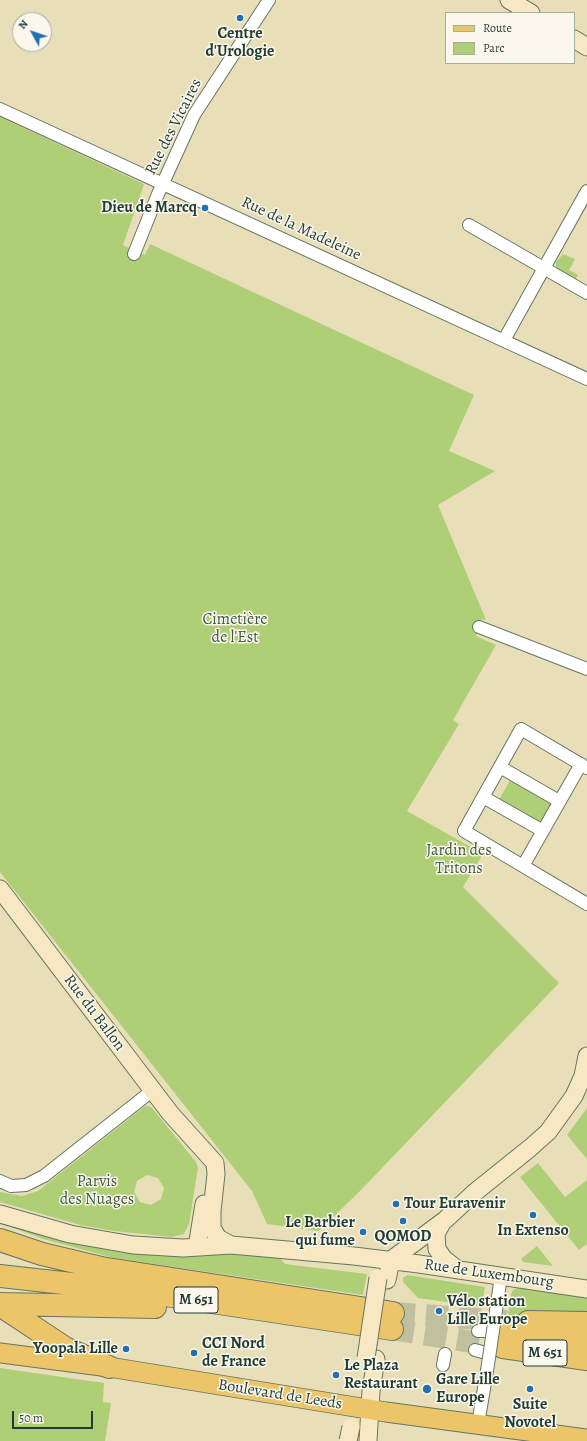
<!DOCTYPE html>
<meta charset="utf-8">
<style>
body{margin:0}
#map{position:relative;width:587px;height:1441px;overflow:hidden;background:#e8dfb9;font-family:Alegreya,serif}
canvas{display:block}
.legend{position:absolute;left:445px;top:12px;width:130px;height:52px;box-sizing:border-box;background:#fbf7ec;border:1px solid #a3ada2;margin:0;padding:5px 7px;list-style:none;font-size:12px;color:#1f3d34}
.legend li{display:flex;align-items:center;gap:8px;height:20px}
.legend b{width:20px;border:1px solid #a3ada2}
.north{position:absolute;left:12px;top:12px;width:40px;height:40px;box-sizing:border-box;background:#fbf7ec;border:1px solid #a3ada2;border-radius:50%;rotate:310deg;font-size:11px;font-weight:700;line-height:16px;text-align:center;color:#1f3d34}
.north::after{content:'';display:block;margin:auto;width:14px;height:18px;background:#1f6fb2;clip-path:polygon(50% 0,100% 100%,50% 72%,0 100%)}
.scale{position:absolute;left:12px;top:1411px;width:81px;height:18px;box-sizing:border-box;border:2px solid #1f3d34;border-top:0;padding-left:5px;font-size:12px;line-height:14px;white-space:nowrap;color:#1f3d34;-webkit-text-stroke:3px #fbf7ec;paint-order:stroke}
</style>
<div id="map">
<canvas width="587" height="1441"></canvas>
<ul class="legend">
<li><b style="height:5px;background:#ecc569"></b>Route</li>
<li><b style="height:11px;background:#afcf77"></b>Parc</li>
</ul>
<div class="north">N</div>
<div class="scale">50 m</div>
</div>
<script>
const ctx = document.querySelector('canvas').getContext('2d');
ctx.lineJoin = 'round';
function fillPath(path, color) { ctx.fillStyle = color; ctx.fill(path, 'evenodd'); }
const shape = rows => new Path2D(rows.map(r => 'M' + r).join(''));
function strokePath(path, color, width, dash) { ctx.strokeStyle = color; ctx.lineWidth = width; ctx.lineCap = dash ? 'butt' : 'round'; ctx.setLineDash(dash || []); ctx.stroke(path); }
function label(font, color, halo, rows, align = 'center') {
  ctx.font = font + ' Alegreya,serif'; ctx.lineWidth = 3; ctx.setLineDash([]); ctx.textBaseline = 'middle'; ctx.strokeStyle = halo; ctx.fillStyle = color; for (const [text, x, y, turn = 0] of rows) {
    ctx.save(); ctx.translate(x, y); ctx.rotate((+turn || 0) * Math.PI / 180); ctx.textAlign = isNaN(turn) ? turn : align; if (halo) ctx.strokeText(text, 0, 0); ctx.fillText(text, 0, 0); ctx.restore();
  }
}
fillPath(shape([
 [0,117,144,184,123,245,145,255,150,244,474,395,449,451,495,471,438,505,486,620,482,619,476,636,496,645,453,720,459,724,407,811,483,854,463,887,559,983,360,1191,319,1231,267,1224,252,1191,0,872],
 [563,254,575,259,569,270,578,275,575,281,556,268,556,262],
 [515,771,560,797,539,834,494,809],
 [145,1106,149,1106,153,1109,196,1162,198,1168,189,1224,184,1234,172,1237,114,1231,80,1225,0,1202,0,1192,22,1196,38,1191],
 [147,1175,158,1178,164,1188,161,1199,151,1205,140,1202,134,1192,137,1181],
 [587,1108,587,1159,567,1135],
 [538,1163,565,1197,587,1180,587,1244,579,1250,520,1177],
 [4,1220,57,1236,277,1253,285,1264,367,1274,363,1295,114,1258,43,1239,3,1224],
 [537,1246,553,1266,523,1262,521,1259],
 [407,1275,485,1287,482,1307,418,1298,403,1282,403,1278],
 [521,1286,587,1293,587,1317,508,1316,511,1294,513,1290],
 [0,1368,104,1383,103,1402,111,1403,105,1441,0,1441]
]), '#afcf77');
strokePath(shape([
 [393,1313,507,1321],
 [392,1329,503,1347]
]), '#c0bf9e', 22, [22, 11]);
const street = shape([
 [0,109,587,379],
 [469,225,587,293],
 [134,254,158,194,194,115,269,0],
 [504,340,587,191],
 [479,627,587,669],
 [500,767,559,801],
 [587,768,521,729,464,831,587,904],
 [483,797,543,831],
 [523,866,581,764],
 [0,1181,11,1186,26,1185,44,1176,153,1090],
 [498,1297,501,1276],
 [478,1331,493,1331],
 [475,1350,490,1354],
 [443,1365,445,1354],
 [478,1424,487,1371]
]);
const secondary = shape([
 [509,0,531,13],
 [574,39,587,47],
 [0,889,170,1113,215,1163,216,1174,212,1211,212,1228,218,1238,231,1245],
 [0,1214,70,1234,133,1245,183,1248,231,1245,354,1256,419,1264,587,1289],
 [442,1223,436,1234,437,1249,444,1259,458,1270],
 [197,1247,204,1204],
 [391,1260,445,1220,474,1193,530,1148,548,1132,574,1096,583,1076,587,1056],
 [387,1280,391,1260],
 [368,1441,371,1391,376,1359]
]);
const primary = shape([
 [0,1353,109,1367,386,1412,587,1439]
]);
const highway = shape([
 [0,1240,42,1254,101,1268,393,1313],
 [0,1276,152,1293,392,1329],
 [0,1304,155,1307],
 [0,1305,65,1348,109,1367],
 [528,1322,587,1323],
 [504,1330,587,1342],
 [503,1347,587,1359]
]);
strokePath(street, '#657663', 14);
strokePath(secondary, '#657663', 19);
strokePath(primary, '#657663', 21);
strokePath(highway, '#657663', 24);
strokePath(street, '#fff', 12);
strokePath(secondary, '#f7e8c3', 17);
strokePath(primary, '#ecc569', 19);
strokePath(highway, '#ecc569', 22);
const streetBridge = shape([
 [487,1371,498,1297]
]);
const secondaryBridge = shape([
 [366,1358,378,1278],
 [348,1441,351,1427]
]);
strokePath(streetBridge, '#657663', 14, []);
strokePath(secondaryBridge, '#657663', 19, []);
strokePath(streetBridge, '#fff', 12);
strokePath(secondaryBridge, '#f7e8c3', 17);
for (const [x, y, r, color] of [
 [240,18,4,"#1f6fb2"],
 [205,208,4,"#1f6fb2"],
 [396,1204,4,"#1f6fb2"],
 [533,1215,4,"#1f6fb2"],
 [403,1221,4,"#1f6fb2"],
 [363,1232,4,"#1f6fb2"],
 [439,1311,4,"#1f6fb2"],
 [126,1349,4,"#1f6fb2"],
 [194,1353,4,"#1f6fb2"],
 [336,1375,4,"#1f6fb2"],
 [427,1389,5,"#1f6fb2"],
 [530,1389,4,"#1f6fb2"]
]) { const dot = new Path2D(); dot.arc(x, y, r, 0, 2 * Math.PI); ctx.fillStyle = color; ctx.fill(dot); strokePath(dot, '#fbf7ec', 1.5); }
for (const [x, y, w] of [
 [196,1300,44],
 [545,1353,44]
]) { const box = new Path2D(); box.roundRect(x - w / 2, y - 13, w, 26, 3); ctx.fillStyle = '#fbf7ec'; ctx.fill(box); strokePath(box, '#1f3d34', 1); }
label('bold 15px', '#1f3d34', null, [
 ["M 651",196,1300],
 ["M 651",545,1353]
]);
label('bold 16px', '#1f3d34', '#fbf7ec', [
 ["Centre",240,34,"center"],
 ["d'Urologie",240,52,"center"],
 ["Dieu de Marcq",197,208,"right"],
 ["Tour Euravenir",404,1204],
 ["Le Barbier",355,1223,"right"],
 ["qui fume",355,1241,"right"],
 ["In Extenso",533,1231,"center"],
 ["QOMOD",403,1237,"center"],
 ["Vélo station",447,1302],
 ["Lille Europe",447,1320],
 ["CCI Nord",202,1344],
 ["de France",202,1362],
 ["Yoopala Lille",118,1349,"right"],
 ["Le Plaza",344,1366],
 ["Restaurant",344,1384],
 ["Gare Lille",436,1380],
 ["Europe",436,1398],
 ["Suite",530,1405,"center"],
 ["Novotel",530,1423,"center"]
], 'left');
label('16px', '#1f3d34', '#fbf7ec', [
 ["Rue des Vicaires",174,127,-63],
 ["Rue de la Madeleine",301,229,25],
 ["Rue du Ballon",94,1013,53],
 ["Rue de Luxembourg",489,1274,8],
 ["Boulevard de Leeds",280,1395,9]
]);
label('16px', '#3c5a41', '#fbf7ec', [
 ["Cimetière",235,620],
 ["de l'Est",235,638],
 ["Jardin des",459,851],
 ["Tritons",459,869],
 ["Parvis",97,1182],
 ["des Nuages",97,1200]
]);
</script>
